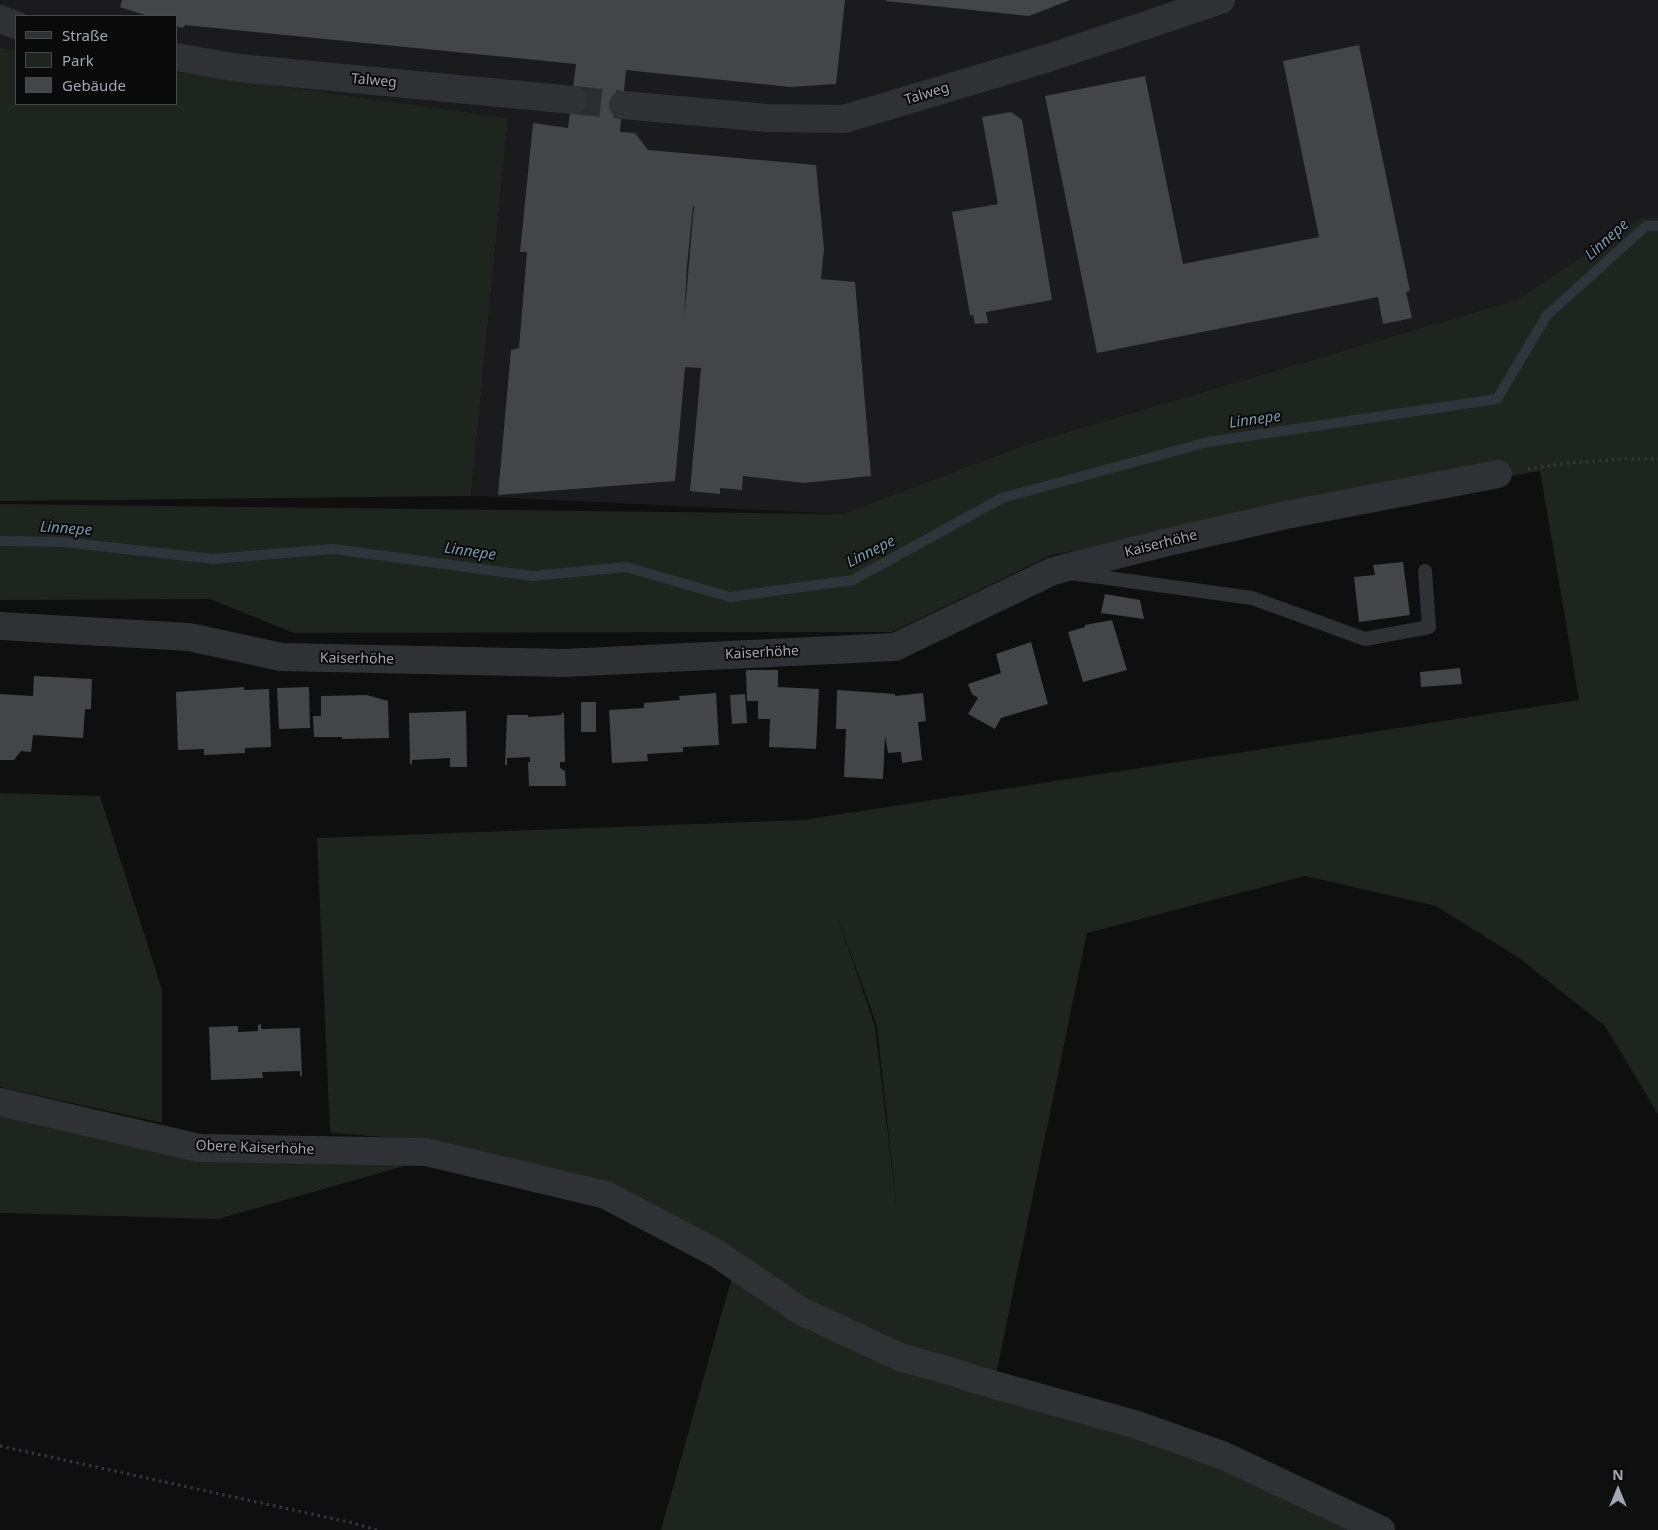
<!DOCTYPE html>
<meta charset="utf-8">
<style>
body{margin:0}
#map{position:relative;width:1658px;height:1530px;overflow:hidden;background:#0f0f10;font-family:"Noto Sans",sans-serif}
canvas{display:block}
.legend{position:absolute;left:15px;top:15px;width:162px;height:90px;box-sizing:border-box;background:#0a0a0b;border:1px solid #46494d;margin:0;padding:6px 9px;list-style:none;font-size:15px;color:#a1a7b0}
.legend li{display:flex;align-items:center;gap:10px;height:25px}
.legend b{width:25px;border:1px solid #46494d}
.north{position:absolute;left:1593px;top:1465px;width:50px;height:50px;-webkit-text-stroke:4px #0a0a0b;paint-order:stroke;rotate:0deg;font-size:14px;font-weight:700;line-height:20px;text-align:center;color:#a1a7b0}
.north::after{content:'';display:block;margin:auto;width:18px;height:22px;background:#a1a7b0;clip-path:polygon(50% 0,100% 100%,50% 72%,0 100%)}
</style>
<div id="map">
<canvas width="1658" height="1530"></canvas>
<ul class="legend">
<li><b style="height:6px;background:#303135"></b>Straße</li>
<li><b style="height:14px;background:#1e241e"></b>Park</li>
<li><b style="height:14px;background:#434548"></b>Gebäude</li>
</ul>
<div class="north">N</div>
</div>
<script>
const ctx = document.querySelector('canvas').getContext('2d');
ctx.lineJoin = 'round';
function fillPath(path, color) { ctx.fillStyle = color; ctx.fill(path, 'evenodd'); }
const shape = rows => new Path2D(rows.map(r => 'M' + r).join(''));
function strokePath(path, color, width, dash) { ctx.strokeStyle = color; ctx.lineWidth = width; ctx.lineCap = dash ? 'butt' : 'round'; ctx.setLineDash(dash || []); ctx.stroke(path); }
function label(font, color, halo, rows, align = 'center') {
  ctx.font = font + ' "Noto Sans",sans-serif'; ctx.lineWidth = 4; ctx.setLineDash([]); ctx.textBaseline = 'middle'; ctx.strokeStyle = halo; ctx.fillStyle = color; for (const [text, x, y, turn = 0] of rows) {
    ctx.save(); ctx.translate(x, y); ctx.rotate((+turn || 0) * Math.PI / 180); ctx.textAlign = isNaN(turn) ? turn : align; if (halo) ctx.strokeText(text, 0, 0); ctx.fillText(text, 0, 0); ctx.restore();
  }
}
fillPath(shape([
 [0,0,1658,0,1658,218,1640,218,1516,300,1033,442,842,514,471,496,508,118,176,73,176,16,16,16,16,51,0,49]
]), '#1b1b1d');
fillPath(shape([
 [0,48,16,50,16,104,176,104,176,72,508,118,471,496,0,501],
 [1640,218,1658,218,1658,1114,1605,1026,1519,958,1436,906,1305,876,1087,933,996,1375,913,1353,809,1305,617,1189,425,1140,330,1133,317,838,803,820,1579,700,1540,471,1052,555,892,632,294,633,210,599,0,600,0,504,842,514,1033,442,1516,300],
 [836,913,877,1026,897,1212,875,1026],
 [0,793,100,796,162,990,162,1123,0,1087],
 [0,1114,415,1163,218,1219,0,1213],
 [733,1273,807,1323,1143,1436,1363,1530,661,1530]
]), '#1e241e');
strokePath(shape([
 [0,541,64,542,213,559,333,549,533,576,626,567,730,597,853,580,1002,498,1208,442,1497,399,1547,315,1646,226,1658,226]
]), '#2e363c', 10);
fillPath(shape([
 [122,0,845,0,836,84,790,87,626,70,620,132,635,133,648,150,816,165,824,249,821,279,855,282,871,476,804,483,743,476,742,490,720,488,720,494,690,491,701,368,685,367,675,481,498,495,511,350,519,348,527,252,520,252,533,123,568,128,576,64,185,25,183,28,176,26,176,16,148,16,120,7],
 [693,206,694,206,684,321,687,266],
 [886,0,1070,0,1029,16,886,1],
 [1359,45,1410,291,1406,292,1412,318,1383,324,1378,297,1097,353,1045,96,1145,76,1183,264,1319,237,1283,61],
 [1011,112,1022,120,1052,300,986,312,988,323,975,324,973,315,970,315,952,212,998,204,982,117],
 [1403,562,1410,615,1359,622,1354,577,1375,575,1373,565],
 [1105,594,1140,600,1144,619,1101,613],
 [1112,620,1127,670,1083,682,1068,632,1085,627,1085,625],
 [1031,642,1048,704,1001,718,995,729,968,714,978,698,972,694,968,684,1001,673,996,654],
 [1460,668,1462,684,1421,687,1420,672],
 [746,670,778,670,778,687,819,689,816,749,769,747,770,719,758,719,758,701,747,701],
 [34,676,92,679,91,709,85,709,83,738,33,735,31,752,21,751,14,760,0,760,0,694,33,696],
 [244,687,244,690,269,689,271,747,245,748,245,753,204,755,204,749,178,750,176,692],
 [309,687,310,728,279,729,277,688],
 [837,690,895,694,895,696,923,693,926,721,918,722,922,760,902,763,901,752,888,753,885,736,883,779,844,777,846,729,836,729],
 [716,693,719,745,683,747,683,752,647,754,648,761,612,763,609,710,644,708,644,703,680,700,679,696],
 [745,694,747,723,732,724,730,695],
 [367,695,388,701,389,738,342,739,342,737,314,737,313,716,321,716,321,696],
 [581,702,596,702,596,732,581,732],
 [466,711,467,767,450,767,450,758,412,760,412,764,410,764,409,713],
 [561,713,564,713,565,762,560,762,560,768,565,771,566,786,529,786,528,762,530,762,530,757,507,758,507,765,505,765,507,715,528,715,528,717,562,715],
 [261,1024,261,1029,300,1028,302,1076,300,1076,300,1071,262,1072,263,1078,211,1080,209,1027,238,1026,238,1032,258,1031,258,1025]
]), '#434548');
strokePath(shape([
 [573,100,623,105]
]), '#2c2d30', 28, [28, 14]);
strokePath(shape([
 [1528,469,1568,463,1624,459,1658,459],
 [0,1446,353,1523,377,1530]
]), '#36383c', 3, [2.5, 4]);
strokePath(shape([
 [1071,573,1252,598,1365,639,1429,627,1425,571]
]), '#303135', 14);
strokePath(shape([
 [0,19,16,25],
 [176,57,239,68,573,100],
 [623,105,767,118,844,119,1045,59,1221,0],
 [0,626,189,637,281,657,564,663,895,647,1053,571,1168,542,1286,515,1498,474],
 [0,1102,199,1148,426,1152,606,1195,716,1253,801,1311,902,1358,950,1371,977,1380,1134,1424,1222,1455,1381,1530]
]), '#303135', 28);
label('14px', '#a1a7b0', '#0a0a0b', [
 ["Talweg",374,81,5],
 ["Talweg",927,94,-17],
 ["Kaiserhöhe",1161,544,-14],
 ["Kaiserhöhe",762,653,-3],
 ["Kaiserhöhe",357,659,1],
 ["Obere Kaiserhöhe",255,1148,2]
]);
label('italic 15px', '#7a97a9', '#0a0a0b', [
 ["Linnepe",1607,240,-42],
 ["Linnepe",1255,420,-8],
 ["Linnepe",66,529,4],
 ["Linnepe",470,552,8],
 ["Linnepe",871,552,-27]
]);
</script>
